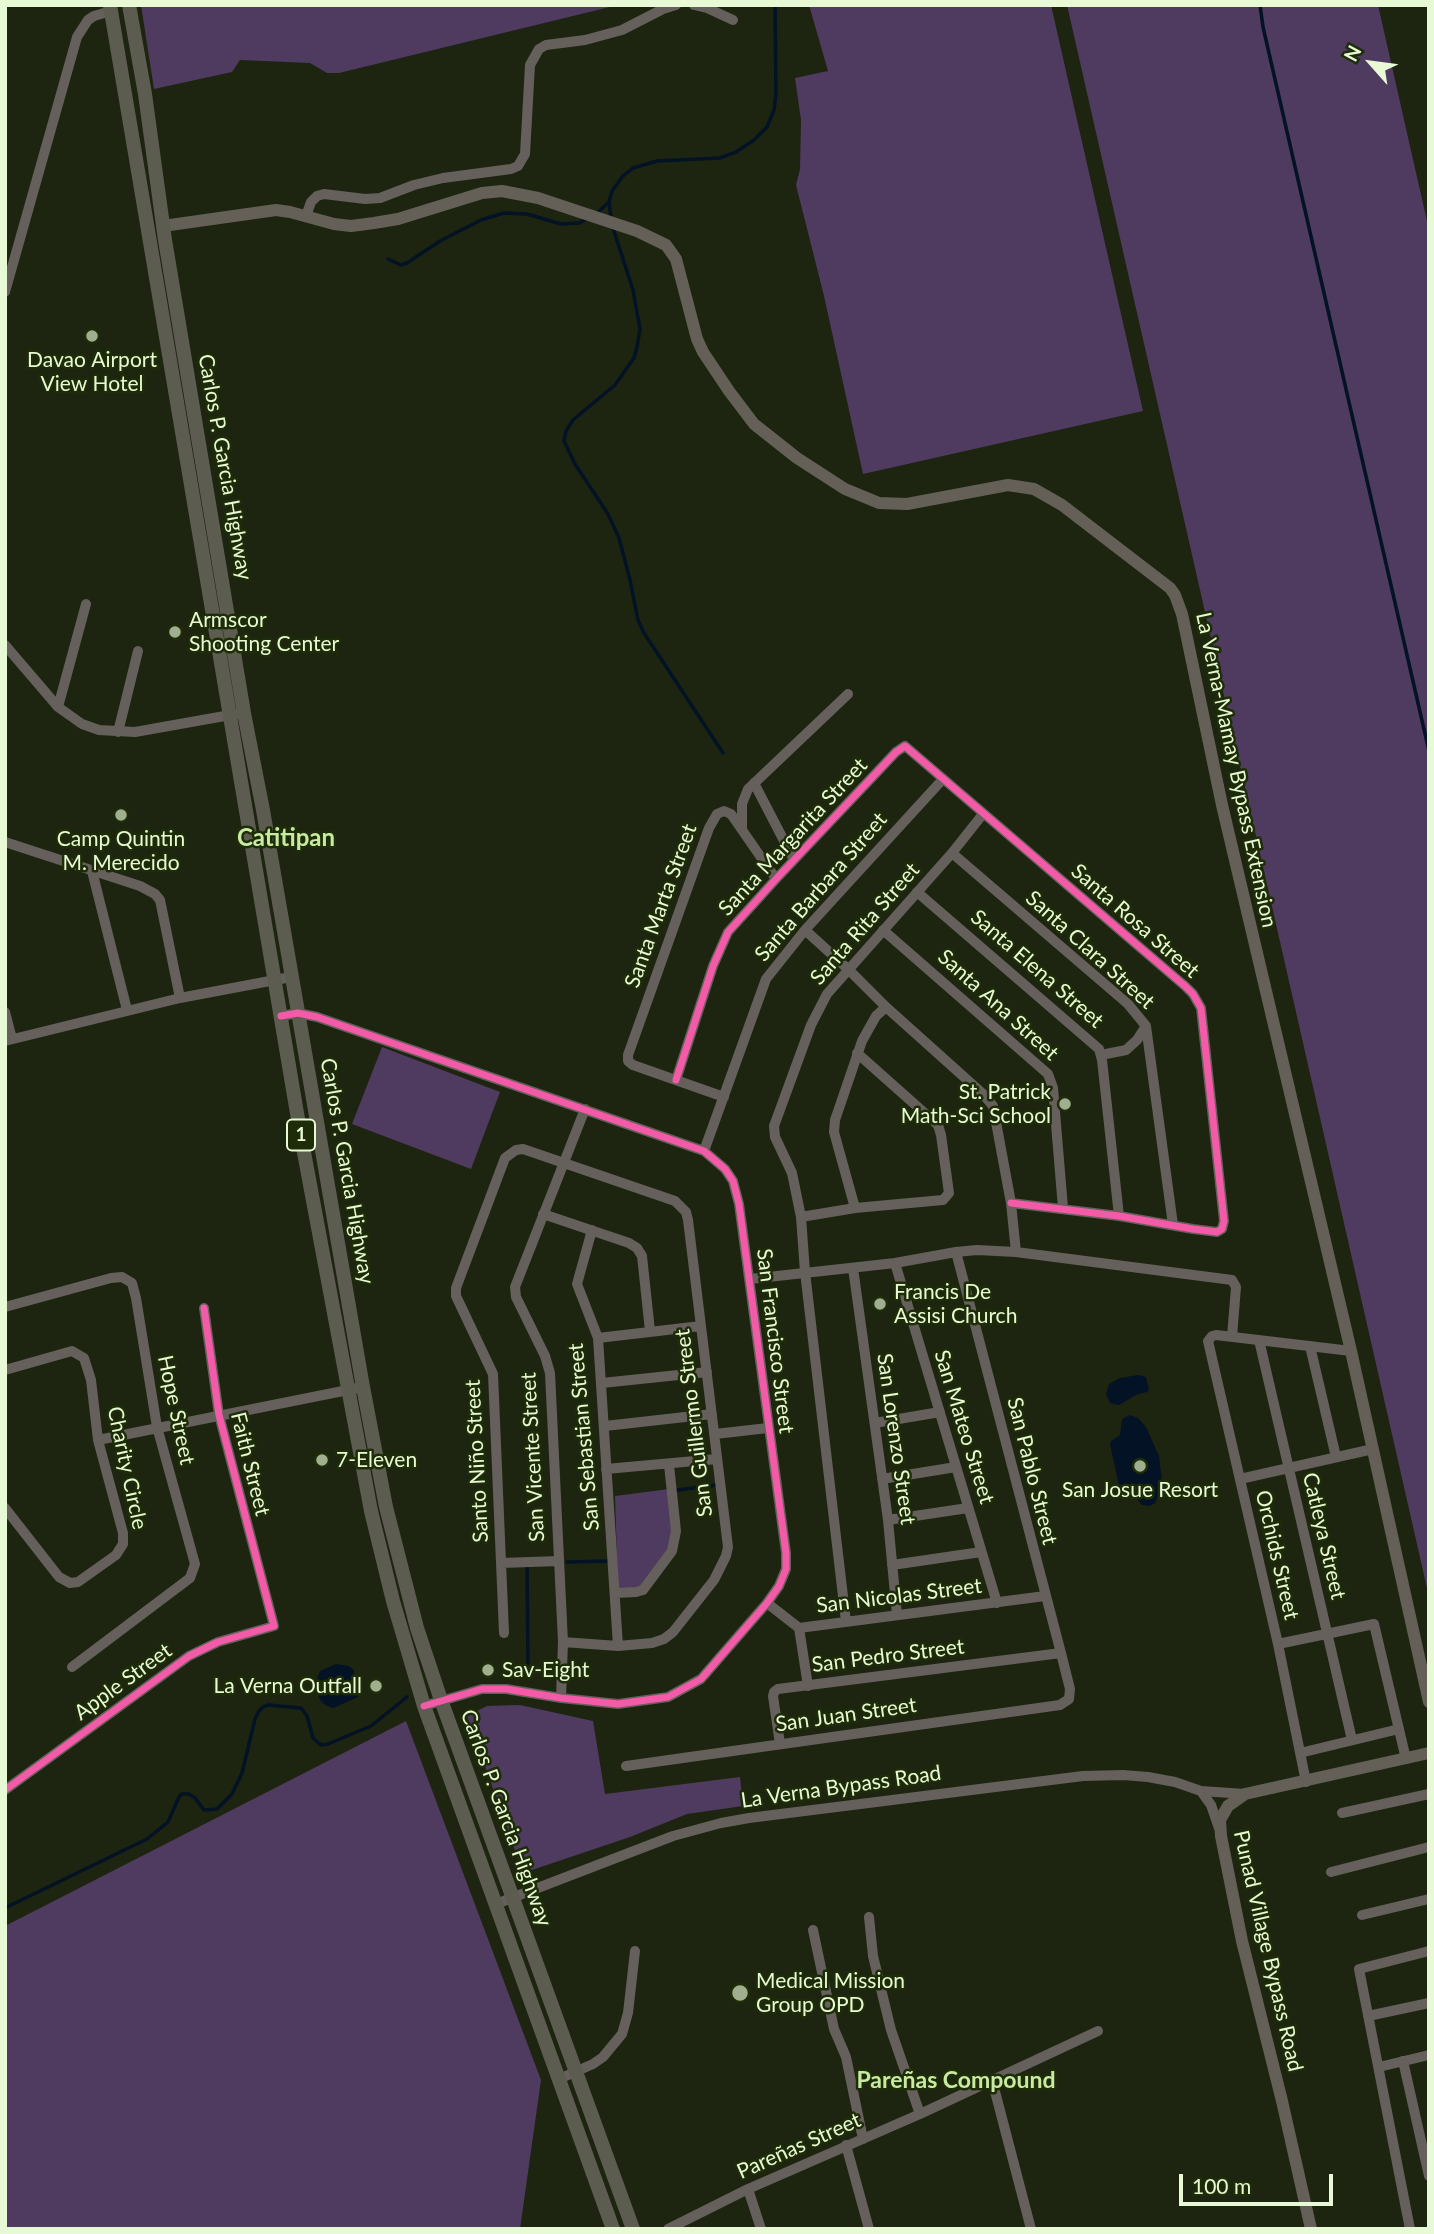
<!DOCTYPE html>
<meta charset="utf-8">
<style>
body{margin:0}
#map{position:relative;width:1434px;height:2234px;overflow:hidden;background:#1d2510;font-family:Lato,sans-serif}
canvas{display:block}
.frame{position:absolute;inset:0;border:7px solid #e7f9d5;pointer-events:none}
.north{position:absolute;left:1336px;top:28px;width:70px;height:70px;-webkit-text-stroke:5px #1e2d08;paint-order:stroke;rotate:298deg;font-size:19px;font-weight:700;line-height:28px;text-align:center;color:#e7f9d5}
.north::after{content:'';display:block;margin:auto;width:24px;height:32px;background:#e7f9d5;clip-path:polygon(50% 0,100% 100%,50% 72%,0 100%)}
.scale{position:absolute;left:1179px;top:2174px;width:154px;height:32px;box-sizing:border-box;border:4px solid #e7f9d5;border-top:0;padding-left:9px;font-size:21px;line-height:24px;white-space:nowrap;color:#e7f9d5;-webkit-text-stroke:5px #1e2d08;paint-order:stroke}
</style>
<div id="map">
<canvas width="1434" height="2234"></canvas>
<div class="frame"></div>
<div class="north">N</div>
<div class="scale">100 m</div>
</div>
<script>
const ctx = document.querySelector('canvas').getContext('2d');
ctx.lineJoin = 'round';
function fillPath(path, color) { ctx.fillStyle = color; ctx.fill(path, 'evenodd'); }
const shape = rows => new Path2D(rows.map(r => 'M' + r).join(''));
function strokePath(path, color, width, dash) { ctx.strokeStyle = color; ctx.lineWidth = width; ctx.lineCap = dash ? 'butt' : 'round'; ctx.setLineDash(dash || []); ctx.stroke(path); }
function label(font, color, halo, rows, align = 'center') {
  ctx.font = font + ' Lato,sans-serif'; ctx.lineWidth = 5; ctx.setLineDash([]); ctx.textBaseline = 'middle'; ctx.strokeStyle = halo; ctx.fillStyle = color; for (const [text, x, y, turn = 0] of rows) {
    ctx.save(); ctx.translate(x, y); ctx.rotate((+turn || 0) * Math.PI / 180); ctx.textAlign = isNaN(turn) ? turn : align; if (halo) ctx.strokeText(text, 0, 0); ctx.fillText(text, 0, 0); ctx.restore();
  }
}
fillPath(shape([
 [141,5,618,5,339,73,327,73,310,63,240,60,232,72,154,89],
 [809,5,1051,5,1143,411,863,474,824,296,796,185,800,169,801,120,795,78,828,71],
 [1067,5,1378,5,1429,230,1429,1597],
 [382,1047,500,1092,471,1169,352,1124],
 [669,1489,672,1526,669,1547,643,1585,638,1588,618,1589,615,1496],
 [520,1705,593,1721,605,1794,740,1777,743,1806,687,1814,630,1837,523,1873,467,1716,487,1706],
 [406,1721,541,2080,520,2229,5,2229,5,1926]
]), '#4f3a60');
fillPath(shape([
 [1138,1375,1146,1377,1149,1389,1147,1392,1138,1394,1119,1405,1110,1403,1106,1394,1109,1384,1120,1378],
 [1130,1415,1138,1418,1146,1427,1159,1456,1162,1481,1159,1495,1155,1503,1150,1506,1142,1505,1132,1492,1123,1492,1120,1490,1110,1444,1111,1441,1120,1435,1122,1419],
 [336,1664,349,1666,354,1670,353,1680,358,1697,333,1708,325,1705,320,1700,315,1685,320,1671]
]), '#031224');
strokePath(shape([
 [1260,5,1263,27,1429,751],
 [595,215,609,202],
 [611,217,609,202,612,191,623,176,633,168,657,161,720,158,736,152,754,140,767,127,774,110,776,92,775,5],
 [612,225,633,290,640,329,637,347,634,358,615,385,573,420,566,431,564,441,575,464,608,514,619,538,630,580,638,620,644,633,723,753],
 [388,259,401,265,407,263,440,241,481,220,504,213,527,214,561,224,579,223,588,218],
 [677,1490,717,1485],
 [567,1562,608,1561],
 [516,1676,528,1663,527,1567],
 [5,1908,147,1839,168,1822,179,1797,182,1794,189,1794,195,1798,204,1810,217,1809,232,1794,242,1773,255,1719,259,1711,263,1707,268,1705,301,1708,307,1716,313,1738,321,1745,328,1744,371,1726,407,1697]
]), '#031224', 3.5);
strokePath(shape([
 [694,5,707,8,733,20],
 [306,216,311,202,317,196,324,194,365,199,380,198,414,185,443,178,511,169,518,166,525,154,530,65,539,49,546,45,585,40,622,30,663,9,676,5],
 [5,292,77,37,88,20,94,16,111,11],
 [5,645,58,707,82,724,99,730,135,732,236,714],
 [58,707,86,604],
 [118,732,138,651],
 [754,783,794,860],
 [742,828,742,804,748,789,848,694],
 [5,842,140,886,155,894,160,900,180,998],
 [952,853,1128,1004,1146,1026,1173,1225],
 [92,871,127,1010],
 [917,892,1099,1049,1102,1060,1119,1216],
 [805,930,849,970,886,1007,983,1094,993,1106,1011,1203,1016,1252],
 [883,930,1048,1074,1053,1088,1063,1208],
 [5,1012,12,1039],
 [281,1016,298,1013,317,1017,704,1151,725,1169,733,1181,739,1204,786,1553,786,1569,779,1586,767,1603,701,1679,668,1697,618,1704,561,1698,506,1689,482,1689,424,1706],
 [5,1041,180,998,291,977],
 [1101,1055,1126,1050,1137,1040,1146,1026],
 [676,1080,713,966,728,932,776,879,896,752,905,746,1185,986,1193,994,1201,1008,1224,1221,1222,1229,1217,1232,1193,1229,1119,1216,1011,1203],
 [724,1097,633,1065,628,1061,628,1055,709,828,717,814,724,811,731,814,776,879],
 [704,1151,766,979,805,930,943,779],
 [855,1208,834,1132,835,1120,862,1041,876,1016,886,1007],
 [543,1214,629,1243,637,1248,642,1256,650,1331],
 [801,1217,855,1208,943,1200,949,1193,941,1135,938,1125,857,1053],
 [592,1230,577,1284,598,1338,618,1646],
 [895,1263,997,1603],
 [853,1268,888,1520,897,1615],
 [750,1279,895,1263,956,1252,977,1250,1016,1252,1232,1280,1236,1287,1232,1337],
 [5,1307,111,1278,122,1277,132,1283,136,1298,157,1427,195,1564,190,1578,72,1667],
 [598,1338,701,1326],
 [1259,1340,1352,1740],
 [1310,1346,1336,1457],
 [5,1370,72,1351,84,1358,91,1380,98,1440,123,1533,123,1544,116,1555,78,1582,70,1583,59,1577,5,1508],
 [602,1383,707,1372],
 [875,1423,940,1412],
 [605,1426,712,1414],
 [715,1434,768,1428],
 [98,1440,363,1387],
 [606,1469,717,1459],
 [882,1479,956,1467],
 [1240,1479,1373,1449],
 [888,1520,968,1508],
 [501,1563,559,1561],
 [892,1565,981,1552],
 [615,1593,636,1592,643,1590,672,1551,676,1531,669,1465],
 [767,1603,799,1628,1045,1596],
 [846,1622,805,1272,801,1217,792,1173,775,1137,774,1126,811,1025,827,994,952,853,983,814],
 [799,1628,808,1686],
 [504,1633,493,1374,456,1296,456,1288,505,1158,516,1150,523,1149,675,1201,686,1212,688,1220,728,1547,726,1556,714,1580,673,1632,664,1639,652,1643,618,1646,563,1642],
 [1278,1644,1374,1624,1406,1759],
 [561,1698,563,1642,550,1373,545,1356,516,1297,515,1287,585,1109],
 [780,1744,773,1696,774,1692,778,1689,1061,1653],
 [1300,1753,1399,1729],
 [626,1766,1060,1705,1069,1699,1070,1689,1061,1653,956,1252],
 [1306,1782,1278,1644,1208,1341,1212,1336,1216,1335,1351,1351],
 [5,1790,189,1656,218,1642,274,1626,219,1415,204,1308],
 [1201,1791,1211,1805,1219,1828],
 [1342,1813,1429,1794],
 [1331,1872,1429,1847],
 [496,1904,673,1836,721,1823,749,1818,1083,1776,1123,1775,1148,1777,1175,1782,1201,1791,1245,1794],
 [1362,1915,1429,1899],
 [869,1917,873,1956,891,2030,920,2114],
 [813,1930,834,2029,846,2057,863,2139],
 [1368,2016,1429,2003],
 [1403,2061,1429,2176],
 [1379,2067,1429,2055],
 [559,2079,593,2064,603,2057,622,2034,628,2013,635,1951],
 [992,2080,1031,2229],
 [846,2145,869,2229],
 [748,2189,761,2229],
 [668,2229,748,2189,920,2114,1098,2031],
 [1410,2229,1359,1969,1429,1951]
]), '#65605b', 10);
strokePath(shape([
 [163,226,276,210,290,212,334,224,351,226,374,223,398,219,482,193,502,191,538,198,637,231,666,245,676,259,697,339,703,352,729,391,754,424,797,458,845,489,879,503,907,504,1008,485,1034,489,1062,505,1170,588,1175,595,1182,614,1222,805,1351,1351,1429,1702],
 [1311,2229,1282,2101,1242,1941,1221,1836,1220,1820,1228,1806,1245,1794,1429,1753]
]), '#646057', 12);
strokePath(shape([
 [110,5,300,1131,371,1511,393,1601,424,1706,613,2229],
 [129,5,145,94,165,240,244,713,263,810,363,1387,386,1507,417,1628,441,1700,633,2229]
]), '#5d5c51', 14);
strokePath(shape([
 [281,1016,298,1013,317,1017,704,1151,725,1169,733,1181,739,1204,786,1553,786,1569,779,1586,767,1603,701,1679,668,1697,618,1704,561,1698,506,1689,482,1689,424,1706],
 [676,1080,713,966,728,932,776,879,896,752,905,746,1185,986,1193,994,1201,1008,1224,1221,1222,1229,1217,1232,1193,1229,1119,1216,1011,1203],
 [5,1790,189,1656,218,1642,274,1626,219,1415,204,1308]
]), '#f35aa7', 7);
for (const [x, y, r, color] of [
 [92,336,7,"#a0af90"],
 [175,632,7,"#a0af90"],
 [121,815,7,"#a0af90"],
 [1065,1104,7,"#a0af90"],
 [880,1304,7,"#a0af90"],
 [322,1460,7,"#a0af90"],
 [1140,1466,7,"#a0af90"],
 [488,1670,7,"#a0af90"],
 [376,1686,7,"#a0af90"],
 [740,1993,9,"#a0af90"]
]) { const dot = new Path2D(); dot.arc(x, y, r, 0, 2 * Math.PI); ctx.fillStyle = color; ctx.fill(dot); strokePath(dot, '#1e2d08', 2.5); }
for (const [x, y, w] of [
 [301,1135,28]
]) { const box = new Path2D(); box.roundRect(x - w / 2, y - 15.5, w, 31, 5); ctx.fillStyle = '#1e2d08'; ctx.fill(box); strokePath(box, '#e7f9d5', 2); }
label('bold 19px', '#e7f9d5', null, [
 ["1",301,1135]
]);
label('21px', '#e7f9d5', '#1e2d08', [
 ["Davao Airport",92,360,"center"],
 ["View Hotel",92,384,"center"],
 ["Armscor",189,620],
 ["Shooting Center",189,644],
 ["Camp Quintin",121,839,"center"],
 ["M. Merecido",121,863,"center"],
 ["St. Patrick",1051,1092,"right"],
 ["Math-Sci School",1051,1116,"right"],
 ["Francis De",894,1292],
 ["Assisi Church",894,1316],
 ["7-Eleven",336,1460],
 ["San Josue Resort",1140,1490,"center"],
 ["Sav-Eight",502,1670],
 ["La Verna Outfall",362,1686,"right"],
 ["Medical Mission",756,1981],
 ["Group OPD",756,2005]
], 'left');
label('21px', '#e7f9d5', '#1e2d08', [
 ["Carlos P. Garcia Highway",225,467,80],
 ["La Verna-Mamay Bypass Extension",1236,770,78],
 ["Santa Margarita Street",793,837,-47],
 ["Santa Barbara Street",821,887,-49],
 ["Santa Marta Street",661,906,-70],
 ["Santa Rosa Street",1135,921,41],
 ["Santa Rita Street",865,924,-49],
 ["Santa Clara Street",1090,950,42],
 ["Santa Elena Street",1037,969,41],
 ["Santa Ana Street",998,1005,42],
 ["Carlos P. Garcia Highway",347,1171,80],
 ["San Francisco Street",775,1341,83],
 ["Hope Street",176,1410,78],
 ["San Guillermo Street",694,1423,-97],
 ["San Mateo Street",964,1427,73],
 ["San Sebastian Street",584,1437,-95],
 ["San Lorenzo Street",896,1439,82],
 ["San Vicente Street",533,1457,-93],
 ["Santo Niño Street",477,1461,-93],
 ["Faith Street",250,1464,76],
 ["Charity Circle",127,1468,78],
 ["San Pablo Street",1032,1471,76],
 ["Catleya Street",1324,1536,77],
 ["Orchids Street",1277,1555,77],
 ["San Nicolas Street",899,1596,-7],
 ["San Pedro Street",888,1656,-7],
 ["Apple Street",123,1682,-36],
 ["San Juan Street",846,1715,-8],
 ["La Verna Bypass Road",841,1787,-8],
 ["Carlos P. Garcia Highway",506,1818,70],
 ["Punad Village Bypass Road",1268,1951,77],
 ["Pareñas Street",799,2146,-24]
]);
label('bold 23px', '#c9eaa2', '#1e2d08', [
 ["Pareñas Compound",956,2081]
]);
label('bold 24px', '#c9eaa2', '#1e2d08', [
 ["Catitipan",286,838]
]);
</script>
